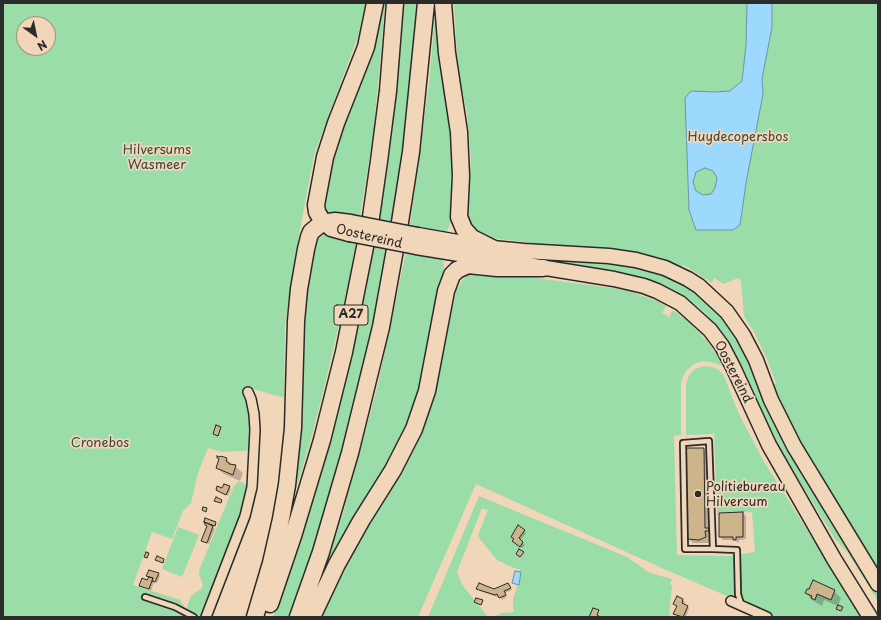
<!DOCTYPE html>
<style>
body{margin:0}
#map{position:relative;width:881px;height:620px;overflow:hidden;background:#f2d6b9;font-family:"Playpen Sans",sans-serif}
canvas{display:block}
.frame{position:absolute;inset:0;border:4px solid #2b2b2b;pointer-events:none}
.north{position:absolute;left:16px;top:16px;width:40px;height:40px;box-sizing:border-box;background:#f2d6b9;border:1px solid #a29280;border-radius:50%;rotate:147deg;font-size:11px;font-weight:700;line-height:16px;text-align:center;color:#2b2b2b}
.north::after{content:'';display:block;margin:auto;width:14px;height:18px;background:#2b2b2b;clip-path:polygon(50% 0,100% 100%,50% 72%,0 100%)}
</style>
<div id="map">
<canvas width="881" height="620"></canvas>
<div class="frame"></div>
<div class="north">N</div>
</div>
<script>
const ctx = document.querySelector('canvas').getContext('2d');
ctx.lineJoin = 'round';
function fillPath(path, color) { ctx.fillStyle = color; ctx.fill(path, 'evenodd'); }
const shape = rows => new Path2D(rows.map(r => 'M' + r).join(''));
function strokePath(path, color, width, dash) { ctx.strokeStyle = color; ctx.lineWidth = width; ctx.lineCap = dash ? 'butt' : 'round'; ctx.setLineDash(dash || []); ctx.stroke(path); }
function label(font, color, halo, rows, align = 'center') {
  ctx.font = font + ' "Playpen Sans",sans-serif'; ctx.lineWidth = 3.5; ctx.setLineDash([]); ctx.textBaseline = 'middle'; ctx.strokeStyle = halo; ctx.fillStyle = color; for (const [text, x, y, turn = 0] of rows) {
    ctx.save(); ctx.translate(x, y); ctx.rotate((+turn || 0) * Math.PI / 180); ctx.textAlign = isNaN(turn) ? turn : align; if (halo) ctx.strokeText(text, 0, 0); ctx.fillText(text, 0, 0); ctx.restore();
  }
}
fillPath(shape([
 [3,3,365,3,358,36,314,155,294,262,285,325,284,397,277,396,253,389,259,418,259,450,222,452,208,448,198,473,191,503,183,511,172,539,152,532,133,585,180,600,186,609,191,596,201,589,203,585,199,574,200,568,234,486,238,482,242,482,248,486,247,489,233,538,203,617,186,610,183,617,3,617],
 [24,24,48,24,48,48,24,48],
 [379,3,385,3,381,52,373,135,360,217,326,213,321,203,329,160],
 [403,3,418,3,412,70,403,154,393,219,376,313,356,403,333,486,308,567,291,617,273,617,293,561,398,69],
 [436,3,452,105,455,211,445,236,410,226,429,83],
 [454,3,878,3,878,571,806,455,787,420,773,386,776,383,766,357,754,332,744,316,741,281,738,278,724,284,714,278,712,283,684,265,680,267,653,256,613,249,549,245,492,238,477,233,469,225,467,210,471,158,467,114,458,68],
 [322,232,356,241,348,285,325,384,311,439,285,526,305,286,317,237],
 [452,245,632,265,667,275,695,291,724,318,738,338,750,361,794,458,878,595,878,601,848,553,835,539,787,461,758,405,734,352,728,342,715,324,700,308,676,292,661,284,628,274,505,258],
 [406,252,442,256,444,266,441,288,416,412,318,590,343,513,377,388],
 [476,272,491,272,626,290,657,301,666,306,662,313,668,316,667,320,673,310,690,323,705,339,714,350,722,364,720,365,715,363,703,361,694,364,686,371,681,382,681,435,674,436,677,555,729,556,755,552,752,512,717,513,714,434,686,435,686,384,689,375,695,369,703,366,713,367,719,370,724,376,738,412,763,460,862,617,774,617,751,605,745,600,741,594,734,593,732,596,727,596,664,569,476,484,418,617,321,617,345,564,367,527,396,482,415,448,423,430,434,398,456,291,463,279,468,275],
 [479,496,627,557,650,573,672,579,670,584,672,586,669,617,496,617,495,616,501,613,514,612,513,608,513,599,520,578,520,570,509,566,497,560,480,539,478,535,488,510,482,508,457,572,463,586,488,617,428,617],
 [178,527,199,535,182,577,162,569]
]), '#9adda8');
const water = shape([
 [747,3,772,3,772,27,762,79,763,94,746,183,740,225,733,230,696,230,689,210,685,98,691,91,715,92,730,91,742,81,746,45,747,3],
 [705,168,713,171,717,178,715,188,711,194,703,195,696,191,693,182,696,172,705,168],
 [515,571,521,572,519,585,512,583,515,571]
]);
fillPath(water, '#9cd9fd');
strokePath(water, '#6f93a9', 1);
fillPath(shape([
 [704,449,708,454,709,530,713,535,709,535,709,542,708,543,693,543,688,538,688,483,686,481,687,456],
 [218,458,226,459,243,473,240,481,224,474,217,468,220,460],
 [229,487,231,489,228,496,217,490],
 [743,513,746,516,746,539,739,540,739,543,734,540,723,540,720,537],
 [205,522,216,523,215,526,211,524,215,529,209,544,203,540,208,527],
 [518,526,526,533,520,541,525,545,522,548,515,543],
 [158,574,160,576,157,583,154,582,151,591,140,585,148,581,149,577,148,575],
 [508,584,512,590,505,593,507,597,502,600,499,595,497,597,480,591,478,589,494,590],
 [834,591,841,598,838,606,824,600,822,606,812,600,806,593],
 [677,598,683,600,685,602,684,605,689,608,686,617,678,617,675,614,678,607,675,604]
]), '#0003');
const building = shape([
 [216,425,221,427,218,436,213,434,216,425],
 [686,448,704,448,705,528,709,528,709,531,705,531,706,537,699,540,687,539,686,481,685,481,684,455,686,455,686,448],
 [217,456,220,457,221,456,227,458,226,461,229,463,229,464,236,465,233,475,216,468,219,459,217,458,217,456],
 [224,484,230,486,226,495,216,490,217,486,222,488,224,484],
 [216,497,222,500,221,503,214,501,216,497],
 [203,507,207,508,206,512,202,510,203,507],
 [743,512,743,537,736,537,736,540,733,540,733,537,719,537,719,513,743,512],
 [205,518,216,522,215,526,204,522,205,518],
 [204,522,213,526,207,543,201,541,207,526,205,525,205,524,204,522],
 [518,525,525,530,519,538,523,542,520,547,512,541,514,539,511,537,518,525],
 [519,549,524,552,520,557,516,554,519,549],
 [146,552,149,553,147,558,144,557,146,552],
 [157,556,164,559,163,563,155,560,157,556],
 [149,570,159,573,155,582,152,581,153,578,146,576,149,570],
 [149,577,153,578,149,589,139,586,142,578,147,580,149,577],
 [813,580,835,590,831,600,817,594,815,600,811,598,812,596,805,593,807,589,809,589,813,580],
 [479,583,494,589,508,583,511,588,504,591,506,595,499,598,497,594,495,595,476,589,479,583],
 [677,596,683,599,682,603,688,606,683,617,673,614,677,606,673,604,677,596],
 [476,598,483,600,481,605,474,602,476,598],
 [838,605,843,607,841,611,836,609,838,605],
 [593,608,599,610,597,615,599,616,598,617,589,617,593,608]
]);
fillPath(building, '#cdb48b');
strokePath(building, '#2b2b2b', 1);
const service = shape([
 [713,549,709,441,683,443,685,549,713,549,737,550,738,594,741,604],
 [145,597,175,607,194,617]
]);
const minor = shape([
 [731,601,767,617],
 [206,617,245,516,252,487,255,430,254,414,251,399,248,392]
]);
const primary = shape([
 [323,222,331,229,349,234],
 [323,222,335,220,351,222],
 [418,235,492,248,524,251,609,256,636,260,665,268,688,279,699,286,727,312,743,335,756,360,771,400,794,446,878,584],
 [416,247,614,279,644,286,657,291,680,303,689,311,710,330,722,346,733,367,769,445,834,559,870,617]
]);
const motorway = shape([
 [443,3,447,53,459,132,461,176,459,217,464,229,472,238,492,248],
 [270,604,293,536,322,440,344,352,371,217,379,161,388,91,395,3],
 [255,617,271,563,281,519,287,485,293,428,296,321,299,289,306,249,309,237,311,232,323,222,317,212,316,205,325,157,336,123,366,47,375,3],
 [298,617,321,552,350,453,381,327,400,222,411,152,426,3],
 [312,617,337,564,361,521,393,470,414,429,427,391,446,291,452,275,457,270,468,265,497,268,543,268]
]);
strokePath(service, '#2b2b2b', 8);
strokePath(minor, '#2b2b2b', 12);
strokePath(primary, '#2b2b2b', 17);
strokePath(motorway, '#2b2b2b', 19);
strokePath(service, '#f2d6b9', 4.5);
strokePath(minor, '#f2d6b9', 9);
strokePath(primary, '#f2d6b9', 14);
strokePath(motorway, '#f2d6b9', 16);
const primaryBridge = shape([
 [351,222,418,235],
 [349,234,416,247]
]);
strokePath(primaryBridge, '#2b2b2b', 17, []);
strokePath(primaryBridge, '#f2d6b9', 14);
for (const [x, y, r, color] of [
 [698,494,4,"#2b2b2b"]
]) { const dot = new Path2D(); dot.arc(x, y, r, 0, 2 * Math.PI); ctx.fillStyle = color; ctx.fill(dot); strokePath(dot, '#f2d6b9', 1.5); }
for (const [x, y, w] of [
 [351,315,34]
]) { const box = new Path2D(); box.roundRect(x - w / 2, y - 10, w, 20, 3); ctx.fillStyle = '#f2d6b9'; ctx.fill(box); strokePath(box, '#2b2b2b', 1); }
label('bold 12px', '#2b2b2b', null, [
 ["A27",351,315]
]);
label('13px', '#3c463e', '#f2d6b9', [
 ["Huydecopersbos",738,137],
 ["Hilversums",157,150],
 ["Wasmeer",157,165],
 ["Cronebos",100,443]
]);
label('13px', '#2b2b2b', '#f2d6b9', [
 ["Oostereind",369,237,13],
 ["Oostereind",733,372,63]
]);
label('13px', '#2b2b2b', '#f2d6b9', [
 ["Politiebureau",706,487],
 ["Hilversum",706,502]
], 'left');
</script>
